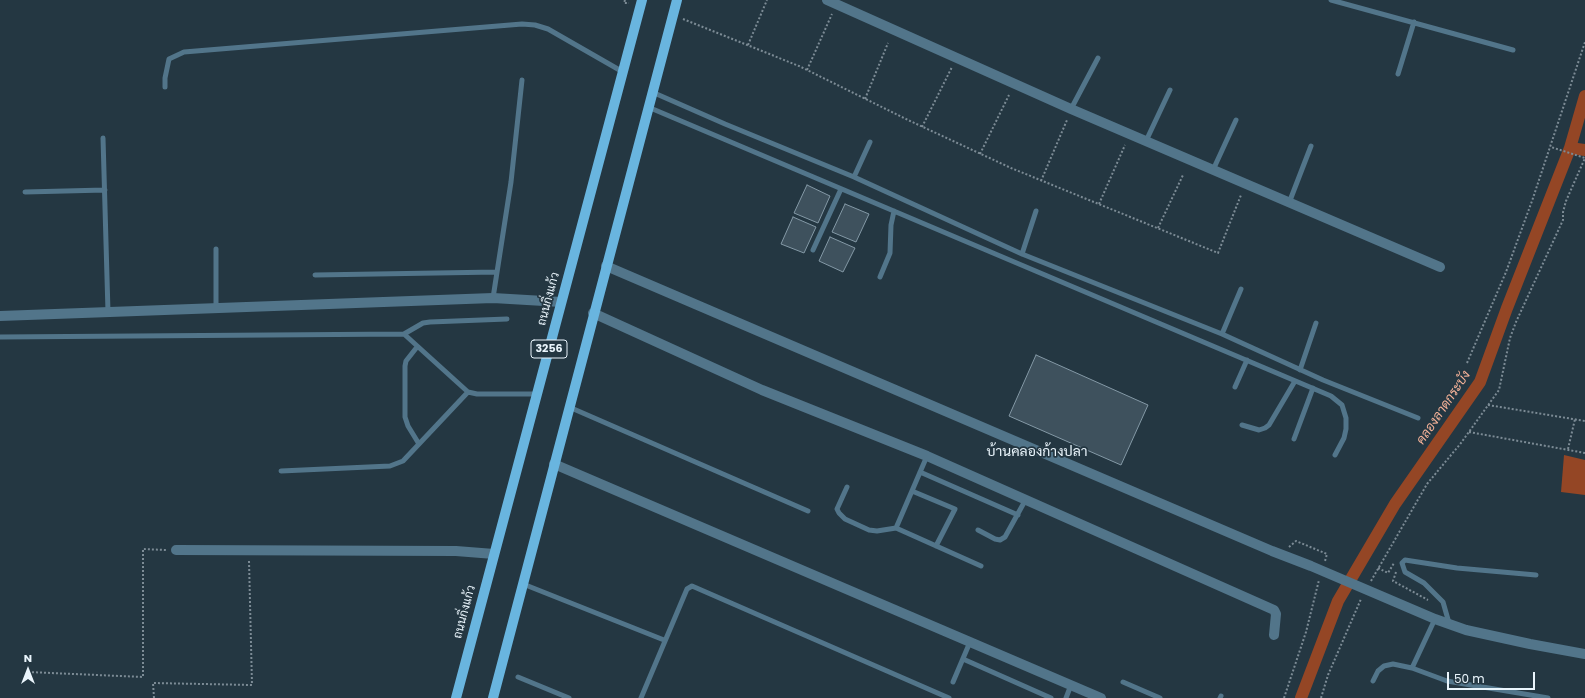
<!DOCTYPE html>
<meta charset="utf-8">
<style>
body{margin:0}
#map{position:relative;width:1585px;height:698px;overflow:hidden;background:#243742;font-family:Poppins,sans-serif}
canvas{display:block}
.north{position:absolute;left:8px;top:650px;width:40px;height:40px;-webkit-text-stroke:3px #243742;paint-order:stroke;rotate:0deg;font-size:11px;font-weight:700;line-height:16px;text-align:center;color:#eaf5fc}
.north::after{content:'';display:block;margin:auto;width:14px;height:18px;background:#eaf5fc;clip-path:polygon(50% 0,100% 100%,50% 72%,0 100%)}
.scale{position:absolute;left:1447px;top:672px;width:88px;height:18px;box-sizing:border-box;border:2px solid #eaf5fc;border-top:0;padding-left:5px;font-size:12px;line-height:14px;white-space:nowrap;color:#eaf5fc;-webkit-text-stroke:3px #243742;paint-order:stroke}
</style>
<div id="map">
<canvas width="1585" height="698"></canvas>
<div class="north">N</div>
<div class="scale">50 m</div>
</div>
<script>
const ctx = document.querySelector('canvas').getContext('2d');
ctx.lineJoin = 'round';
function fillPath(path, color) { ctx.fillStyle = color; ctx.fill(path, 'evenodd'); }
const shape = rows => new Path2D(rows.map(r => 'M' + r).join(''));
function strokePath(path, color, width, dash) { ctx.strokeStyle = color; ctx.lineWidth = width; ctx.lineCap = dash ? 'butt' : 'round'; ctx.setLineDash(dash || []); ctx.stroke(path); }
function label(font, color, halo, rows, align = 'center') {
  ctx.font = font + ' Poppins,Sarabun,sans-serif'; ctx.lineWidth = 3.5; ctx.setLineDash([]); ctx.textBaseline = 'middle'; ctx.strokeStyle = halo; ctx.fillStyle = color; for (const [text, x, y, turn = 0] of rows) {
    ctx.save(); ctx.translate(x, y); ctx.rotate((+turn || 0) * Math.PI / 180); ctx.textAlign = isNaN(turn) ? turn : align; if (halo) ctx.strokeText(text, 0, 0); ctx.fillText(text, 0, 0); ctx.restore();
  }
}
fillPath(shape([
 [1564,455,1585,460,1585,495,1561,492]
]), '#944625');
strokePath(shape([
 [1570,148,1585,150],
 [1301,698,1338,601,1395,504,1480,382,1507,308,1570,148,1585,96]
]), '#944625', 12);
const building = shape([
 [807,185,830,196,818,223,794,213,807,185],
 [845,204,869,214,856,242,832,232,845,204],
 [793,217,816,227,804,253,781,244,793,217],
 [830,237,855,248,843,272,819,261,830,237],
 [1036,355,1148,405,1121,465,1009,416,1036,355]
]);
fillPath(building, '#3e515d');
strokePath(building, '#8499a6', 1);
strokePath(shape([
 [625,0,624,3,629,3],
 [683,19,799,66,908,120,1011,168,1218,253,1241,195],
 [748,45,767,0],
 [807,70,832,14],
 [865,99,888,43],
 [922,127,952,67],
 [980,154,1009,95],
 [1041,181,1067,120],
 [1099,204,1125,145],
 [1158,228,1183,175],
 [1467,363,1506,272,1532,201,1585,42],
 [1488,405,1585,421],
 [1469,432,1585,453],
 [1568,449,1575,419],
 [1289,547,1296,541,1327,554,1325,561],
 [1378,568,1388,573,1394,563],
 [1396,572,1393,581,1428,600],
 [1371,581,1427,484,1461,443,1499,390,1510,338,1516,322,1563,220,1563,212,1566,201,1585,158,1551,147],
 [28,672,143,677,143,549,166,550],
 [154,698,153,683,252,685,249,561],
 [1284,698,1306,632,1319,580],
 [1321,698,1328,675,1361,599]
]), '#7c8b95', 2, [2, 2]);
strokePath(shape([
 [1331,0,1513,50],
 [1398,74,1414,22],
 [165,87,165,78,169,59,184,52,522,24,535,25,548,29,623,72],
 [652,92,725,124,854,177,1022,254,1222,334,1323,380,1418,418],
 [648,107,1331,396,1342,405,1346,418,1346,429,1344,438,1335,455],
 [1071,109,1098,58],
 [103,138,108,312],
 [1146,141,1170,90],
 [1213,170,1236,120],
 [854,177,870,142],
 [25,192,105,190],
 [1289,203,1311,146],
 [216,249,216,308],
 [813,250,841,189],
 [1022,254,1036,211],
 [315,275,497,272],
 [880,277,890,253,891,225,894,211],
 [493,298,511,182,522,80],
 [404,334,423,323,430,322,507,319],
 [1222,334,1241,289],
 [0,337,404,334,468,392,477,394,537,394],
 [417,347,406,361,405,366,405,417,408,426,419,444],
 [1300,370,1316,323],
 [1235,387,1247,360],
 [569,407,808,511],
 [1242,425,1259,430,1265,428,1269,425,1295,381],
 [1294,439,1313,388],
 [281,471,390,466,403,461,468,392],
 [920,472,1018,515],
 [847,487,837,509,839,513,845,519,869,530,877,531,896,528,981,566],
 [912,491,955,509,936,546],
 [896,528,927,456],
 [978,530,995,539,1000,540,1005,537,1026,499],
 [523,584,664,640],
 [1449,623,1443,602,1424,583,1405,572,1402,563,1405,560,1457,568,1536,575],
 [963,659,1051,698],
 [1412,668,1435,619],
 [518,677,569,698],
 [1373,681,1378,671,1384,666,1393,664,1412,668,1447,681,1548,698],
 [953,682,970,642],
 [1123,682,1160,698],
 [641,698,687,589,692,586,949,698],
 [1066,698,1071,685],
 [1220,698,1221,696]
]), '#52758a', 5);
strokePath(shape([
 [827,0,1071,109,1440,267],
 [606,266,1272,551,1311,566,1435,619,1466,630,1530,644,1585,654],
 [593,313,762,390,927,456,1274,610,1276,614,1274,635],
 [0,316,493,298,561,302],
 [554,464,1101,698],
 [176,550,456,551,494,554]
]), '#52758a', 10);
strokePath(shape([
 [456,698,642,0],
 [493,698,677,0]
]), '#69b5df', 10);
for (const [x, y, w] of [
 [549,349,36]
]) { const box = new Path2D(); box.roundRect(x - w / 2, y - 9, w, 18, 3); ctx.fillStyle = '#243742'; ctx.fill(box); strokePath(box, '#eaf5fc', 1); }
label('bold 11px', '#eaf5fc', null, [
 ["3256",549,349]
]);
label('12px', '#eaf5fc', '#243742', [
 ["ถนนกิ่งแก้ว",549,299,-75],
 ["ถนนกิ่งแก้ว",465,612,-75]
]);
label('italic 13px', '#f6b399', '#243742', [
 ["คลองลาดกระบัง",1444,408,-56]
]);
label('14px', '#eaf5fc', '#243742', [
 ["บ้านคลองก้างปลา",1037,452]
]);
</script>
